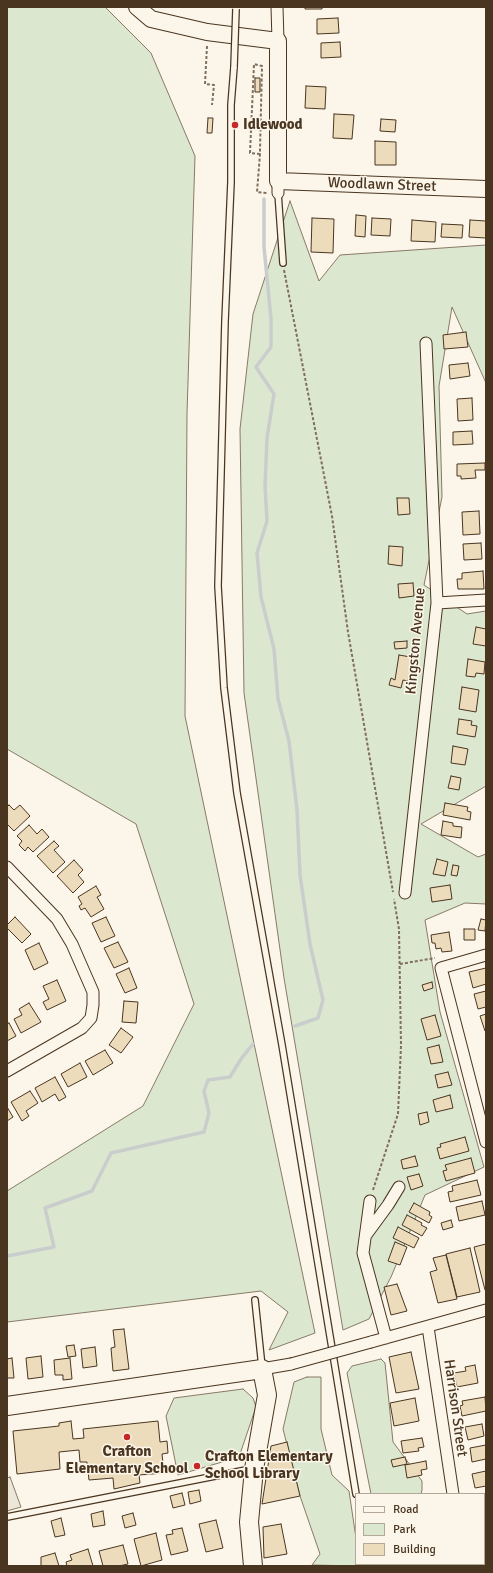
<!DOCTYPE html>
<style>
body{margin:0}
#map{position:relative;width:493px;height:1573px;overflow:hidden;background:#fbf6e9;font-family:Signika,sans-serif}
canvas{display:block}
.frame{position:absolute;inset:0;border:8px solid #4a3520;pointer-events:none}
.legend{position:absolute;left:355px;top:1493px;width:130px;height:72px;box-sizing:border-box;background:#fbf6e9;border:1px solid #b4a999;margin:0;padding:5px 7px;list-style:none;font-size:12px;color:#4a3520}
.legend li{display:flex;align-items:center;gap:8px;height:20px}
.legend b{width:20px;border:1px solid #b4a999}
</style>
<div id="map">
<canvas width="493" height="1573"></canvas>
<div class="frame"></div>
<ul class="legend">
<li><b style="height:5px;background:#fbf6e9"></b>Road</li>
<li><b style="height:11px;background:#dce7d0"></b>Park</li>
<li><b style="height:11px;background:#ecdcbc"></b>Building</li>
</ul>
</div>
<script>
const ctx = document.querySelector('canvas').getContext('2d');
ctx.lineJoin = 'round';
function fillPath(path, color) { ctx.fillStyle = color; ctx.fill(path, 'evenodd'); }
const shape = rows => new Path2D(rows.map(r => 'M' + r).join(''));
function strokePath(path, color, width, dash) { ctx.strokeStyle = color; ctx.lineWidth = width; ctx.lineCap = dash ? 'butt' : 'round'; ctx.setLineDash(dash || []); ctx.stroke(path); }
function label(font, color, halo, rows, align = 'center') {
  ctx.font = font + ' Signika,sans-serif'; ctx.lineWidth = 3; ctx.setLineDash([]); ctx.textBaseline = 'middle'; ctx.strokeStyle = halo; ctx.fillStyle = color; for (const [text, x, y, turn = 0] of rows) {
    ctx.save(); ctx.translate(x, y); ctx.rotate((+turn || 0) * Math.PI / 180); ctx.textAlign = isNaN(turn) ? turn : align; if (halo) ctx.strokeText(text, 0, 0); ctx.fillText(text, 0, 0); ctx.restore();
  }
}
const green = shape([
 [7,7,105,7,151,53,195,156,187,414,185,716,315,1333,269,1350,288,1312,261,1291,7,1322,7,1191,143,1106,194,1004,136,824,7,749,7,7],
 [290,201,319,281,340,255,486,245,486,383,452,307,439,386,442,497,424,585,467,614,486,611,486,786,421,824,478,857,486,854,486,904,465,903,425,920,440,1012,484,1167,425,1195,391,1277,369,1319,343,1330,284,978,244,693,240,429,253,314,290,201],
 [381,1359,385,1363,393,1442,422,1481,422,1490,421,1494,371,1494,347,1373,352,1366,381,1359],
 [307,1377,321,1377,321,1429,332,1475,349,1491,356,1538,356,1564,360,1564,360,1566,312,1565,320,1554,300,1496,283,1429,294,1382,307,1377],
 [243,1389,253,1398,256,1407,239,1457,178,1475,166,1416,174,1398,243,1389]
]);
fillPath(green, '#dce7d0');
strokePath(green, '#887966', 1);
const parking = shape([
 [10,1477,21,1507,7,1511,7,1478,10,1477]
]);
fillPath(parking, '#ede7d9');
strokePath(parking, '#887966', 1);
strokePath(shape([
 [264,199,264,247,271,319,271,347,256,367,274,394,267,438,265,486,267,521,257,553,261,597,274,649,278,699,289,741,297,810,300,875,310,944,323,1000,318,1018,295,1026],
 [7,1256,54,1247,45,1208,92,1191,111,1153,204,1132,209,1113,204,1091,208,1080,230,1077,241,1059,253,1044]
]), '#c9cecd', 3.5);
const building = shape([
 [305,7,322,7,322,9,305,9,305,7],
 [338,18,339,33,317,34,317,19,338,18],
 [340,42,341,57,321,58,321,43,340,42],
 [255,78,260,78,260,92,255,92,255,78],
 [306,86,326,87,325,109,305,108,306,86],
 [334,114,354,115,352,139,333,138,334,114],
 [208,118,213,118,212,133,207,133,208,118],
 [381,119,396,120,395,132,380,131,381,119],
 [375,141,396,142,396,165,375,165,375,141],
 [356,215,366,216,365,237,355,236,356,215],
 [312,218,334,219,333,253,311,252,312,218],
 [372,218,391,219,390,236,371,235,372,218],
 [412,220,436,222,435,242,411,241,412,220],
 [470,220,486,221,486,238,469,237,470,220],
 [442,224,463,225,462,238,441,237,442,224],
 [466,332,468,347,444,349,443,335,466,332],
 [468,363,470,376,450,379,449,365,468,363],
 [472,398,473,420,458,421,457,399,472,398],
 [472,431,473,444,453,445,453,432,472,431],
 [485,463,485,470,475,470,476,478,461,479,461,476,457,476,457,464,485,463],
 [397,498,409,498,410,514,398,515,397,498],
 [479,511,480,534,463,535,462,512,479,511],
 [481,543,482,559,464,560,463,544,481,543],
 [389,546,403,547,402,566,388,564,389,546],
 [483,571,484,589,458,589,457,579,462,579,462,573,483,571],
 [413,583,414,596,399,598,398,584,413,583],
 [476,627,486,629,486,646,473,644,476,627],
 [407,641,407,648,395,649,394,642,407,641],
 [399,655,416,658,413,676,409,676,408,681,403,680,401,688,389,685,391,678,395,680,399,655],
 [468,659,485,662,484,674,476,673,475,677,466,676,468,659],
 [462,687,479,690,476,712,459,709,462,687],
 [459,719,472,721,471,725,477,726,475,737,457,734,459,719],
 [453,746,468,749,465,765,451,763,453,746],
 [451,776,461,778,459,790,448,788,451,776],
 [445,803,468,807,467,811,471,812,470,820,443,815,445,803],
 [9,805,14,810,20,805,30,816,14,831,7,824,7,807,9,805],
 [443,821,453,823,453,826,462,827,461,838,441,835,443,821],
 [29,825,37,834,42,829,49,837,33,852,28,847,25,851,19,845,22,841,17,836,29,825],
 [54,841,59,846,54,850,65,862,53,873,37,856,54,841],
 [437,859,448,862,445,876,433,874,437,859],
 [74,860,83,870,78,875,84,882,73,893,57,876,74,860],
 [453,865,459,866,457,876,451,875,453,865],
 [450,885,452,899,432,902,430,888,450,885],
 [96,886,101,895,97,897,104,909,91,917,85,908,81,910,79,906,82,904,78,897,96,886],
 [15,917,31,934,22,943,7,928,7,925,15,917],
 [106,917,115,936,101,942,92,923,106,917],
 [481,919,486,920,485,931,478,930,481,919],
 [464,929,475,929,475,940,464,940,464,929],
 [449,932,452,951,442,952,441,948,436,949,435,943,432,943,431,935,449,932],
 [118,942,128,962,114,968,104,948,118,942],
 [39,943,48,963,34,970,25,950,39,943],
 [129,968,137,988,125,993,116,974,129,968],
 [486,968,486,984,473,988,469,972,486,968],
 [57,980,66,1001,47,1010,43,1002,49,999,43,986,57,980],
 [432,982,433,988,424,991,422,985,432,982],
 [486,991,486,1007,478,1009,474,994,486,991],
 [124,1001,138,1002,136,1023,122,1022,124,1001],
 [29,1003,41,1022,21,1033,14,1019,22,1015,19,1009,29,1003],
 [486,1014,486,1030,485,1031,480,1016,486,1014],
 [435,1015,441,1036,427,1040,421,1019,435,1015],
 [9,1023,16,1036,7,1041,7,1024,9,1023],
 [121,1028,133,1037,121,1053,109,1045,121,1028],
 [439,1045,443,1062,431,1064,427,1048,439,1045],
 [105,1050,113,1063,93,1075,85,1061,105,1050],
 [80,1063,87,1077,68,1087,61,1074,80,1063],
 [448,1072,452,1085,438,1088,435,1075,448,1072],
 [55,1077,66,1097,59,1101,55,1094,42,1102,35,1088,55,1077],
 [30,1091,38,1103,26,1111,29,1116,22,1121,11,1102,30,1091],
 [450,1095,453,1108,436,1112,433,1100,450,1095],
 [7,1107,13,1117,7,1121,7,1107],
 [427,1112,429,1122,420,1125,418,1114,427,1112],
 [465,1137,469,1151,440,1159,437,1148,441,1147,440,1144,465,1137],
 [415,1156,418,1166,403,1169,401,1160,415,1156],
 [471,1158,475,1173,446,1181,443,1171,447,1170,445,1165,471,1158],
 [419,1174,423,1186,411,1190,407,1177,419,1174],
 [477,1180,481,1195,450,1202,448,1192,453,1191,452,1186,477,1180],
 [482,1201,485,1215,459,1221,456,1207,482,1201],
 [414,1203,430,1212,429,1215,432,1217,429,1223,409,1212,414,1203],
 [407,1215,422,1223,421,1225,427,1228,422,1236,402,1225,407,1215],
 [451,1220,453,1227,443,1230,441,1223,451,1220],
 [398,1227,419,1238,414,1248,393,1238,398,1227],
 [395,1242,407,1247,400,1265,388,1261,395,1242],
 [486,1244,486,1290,485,1290,474,1247,486,1244],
 [470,1248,480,1292,457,1297,446,1254,470,1248],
 [446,1255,457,1299,438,1303,430,1272,437,1270,433,1258,446,1255],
 [397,1284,407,1311,391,1315,384,1287,397,1284],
 [124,1329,129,1369,113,1371,111,1348,115,1347,113,1330,124,1329],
 [74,1345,76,1356,68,1357,66,1346,74,1345],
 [95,1347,97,1366,83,1368,81,1349,95,1347],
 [411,1352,419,1389,396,1393,389,1357,411,1352],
 [41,1356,43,1377,28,1379,26,1358,41,1356],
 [12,1358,14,1378,7,1378,7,1359,12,1358],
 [70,1358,72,1379,63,1380,63,1375,55,1375,54,1360,70,1358],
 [475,1365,478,1383,457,1387,454,1373,466,1371,465,1367,475,1365],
 [485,1397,486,1411,462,1416,460,1406,463,1405,462,1401,485,1397],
 [415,1398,419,1421,394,1426,390,1403,415,1398],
 [71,1421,73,1439,84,1438,83,1429,158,1421,160,1442,167,1441,168,1453,162,1454,164,1473,139,1475,140,1483,114,1489,113,1478,89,1480,87,1462,80,1462,79,1450,59,1452,60,1469,17,1474,13,1431,59,1426,59,1423,71,1421],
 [482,1424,484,1436,468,1440,465,1427,482,1424],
 [422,1438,424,1447,418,1448,419,1451,403,1453,401,1441,422,1438],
 [287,1442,300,1496,262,1504,271,1446,287,1442],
 [486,1445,486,1459,472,1462,470,1448,486,1445],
 [405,1457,407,1464,393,1467,391,1460,405,1457],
 [426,1461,427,1469,421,1470,422,1475,407,1478,405,1465,426,1461],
 [486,1471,486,1486,475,1488,472,1474,486,1471],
 [199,1490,201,1501,190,1504,188,1492,199,1490],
 [182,1493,185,1505,173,1508,170,1496,182,1493],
 [103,1511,105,1525,93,1527,91,1514,103,1511],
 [133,1513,136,1525,125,1528,122,1516,133,1513],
 [61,1518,65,1535,55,1537,51,1521,61,1518],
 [216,1520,223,1548,206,1552,199,1524,216,1520],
 [281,1524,287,1554,264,1558,263,1527,281,1524],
 [182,1528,188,1551,171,1555,166,1535,173,1534,172,1530,182,1528],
 [156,1533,162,1560,141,1566,134,1539,156,1533],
 [123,1545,128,1564,119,1566,103,1566,99,1551,123,1545],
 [88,1549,93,1566,67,1566,66,1562,72,1560,70,1555,88,1549],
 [55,1553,59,1566,41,1566,41,1557,55,1553],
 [426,1564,443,1564,443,1566,420,1566,426,1564]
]);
fillPath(building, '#ecdcbc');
strokePath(building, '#4a3520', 1);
const lane = shape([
 [234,67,231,105,231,182,225,321,218,586,224,688,237,793,282,1045,356,1494],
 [278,193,283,263],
 [255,1300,262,1367],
 [7,1517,251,1469],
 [368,1564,368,1566]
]);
const street = shape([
 [277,7,278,41],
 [278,193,278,181],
 [437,603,486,600],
 [7,867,57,919,72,944,93,992,93,1005,91,1018,82,1028,7,1071],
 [405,893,437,603,426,343],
 [486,955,441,968,486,1142],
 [370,1201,363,1253,386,1338],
 [366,1235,388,1205,399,1187],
 [428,1327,453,1494],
 [371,1342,486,1310],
 [262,1369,291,1364],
 [484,1557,486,1557],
 [463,1564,464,1566]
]);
const secondary = shape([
 [137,7,151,19,207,32,278,41,278,181,486,189]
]);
const primary = shape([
 [7,1406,262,1369,267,1395,254,1469,249,1522,253,1566]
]);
strokePath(lane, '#4a3520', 8);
strokePath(street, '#4a3520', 13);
strokePath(secondary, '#4a3520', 18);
strokePath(primary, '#4a3520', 20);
strokePath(shape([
 [207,46,205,84,214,85,212,105],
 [260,154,250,153,254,64,262,66,260,151,260,154,257,192,267,193],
 [284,270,332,516,348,632,393,892],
 [400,964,435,958],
 [373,1190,398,1114,401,1046,399,929,394,899]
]), '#7f6f5c', 2, [3, 2]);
strokePath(lane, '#fbf6e9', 5.5);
strokePath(street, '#fbf6e9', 11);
strokePath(secondary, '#fbf6e9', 16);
strokePath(primary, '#fbf6e9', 18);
const laneBridge = shape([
 [234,67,236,9]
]);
const streetBridge = shape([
 [291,1364,371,1342]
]);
strokePath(laneBridge, '#4a3520', 8, []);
strokePath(streetBridge, '#4a3520', 13, []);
strokePath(laneBridge, '#fbf6e9', 5.5);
strokePath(streetBridge, '#fbf6e9', 11);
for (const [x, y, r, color] of [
 [235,125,4,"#c62828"],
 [127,1437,4,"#c62828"],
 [197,1466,4,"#c62828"]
]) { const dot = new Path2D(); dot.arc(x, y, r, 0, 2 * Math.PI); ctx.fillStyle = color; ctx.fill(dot); strokePath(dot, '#fbf6e9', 1.5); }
label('bold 15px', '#4a3520', '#fbf6e9', [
 ["Idlewood",243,125],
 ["Crafton",127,1452,"center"],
 ["Elementary School",127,1469,"center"],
 ["Crafton Elementary",205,1457],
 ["School Library",205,1474]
], 'left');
label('15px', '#4a3520', '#fbf6e9', [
 ["Woodlawn Street",382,185,2],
 ["Kingston Avenue",416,641,-85],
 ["Harrison Street",455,1408,82]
]);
</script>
